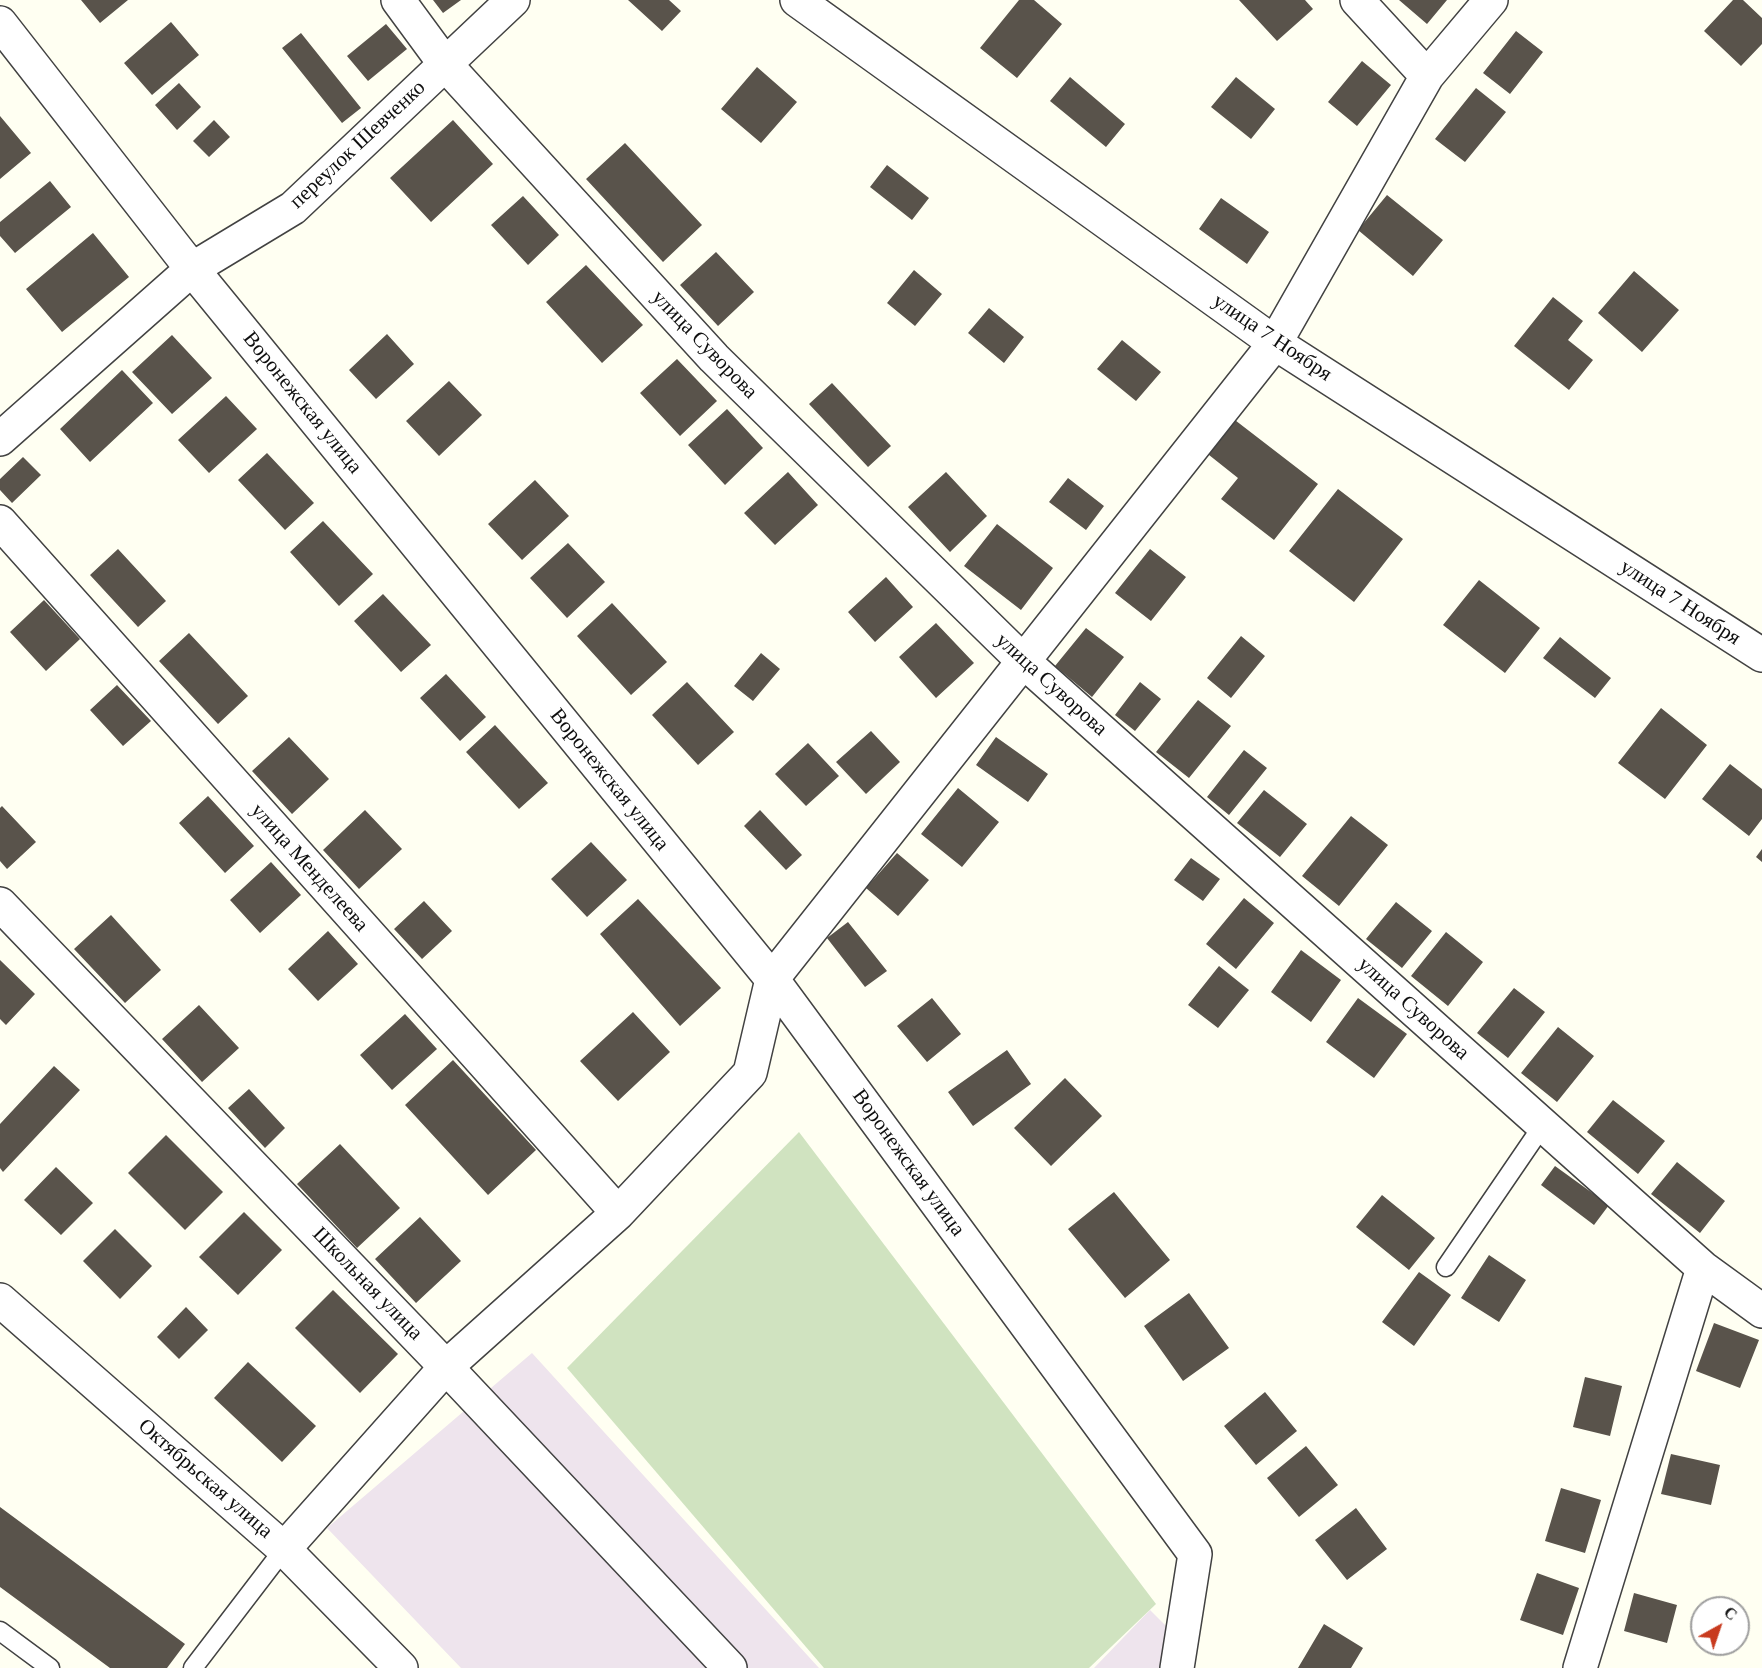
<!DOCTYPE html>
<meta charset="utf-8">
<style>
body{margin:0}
#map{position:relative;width:1762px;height:1668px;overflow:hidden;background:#fffff2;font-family:"Times New Roman",serif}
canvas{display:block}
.north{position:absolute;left:1690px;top:1596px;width:60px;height:60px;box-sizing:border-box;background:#fff;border:2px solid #9f9f9f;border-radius:50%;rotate:40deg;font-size:16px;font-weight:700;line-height:24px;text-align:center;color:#0f0f0f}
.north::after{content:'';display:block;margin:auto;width:21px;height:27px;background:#c83b1f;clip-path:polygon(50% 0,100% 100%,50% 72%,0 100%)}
</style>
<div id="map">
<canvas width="1762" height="1668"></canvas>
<div class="north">С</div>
</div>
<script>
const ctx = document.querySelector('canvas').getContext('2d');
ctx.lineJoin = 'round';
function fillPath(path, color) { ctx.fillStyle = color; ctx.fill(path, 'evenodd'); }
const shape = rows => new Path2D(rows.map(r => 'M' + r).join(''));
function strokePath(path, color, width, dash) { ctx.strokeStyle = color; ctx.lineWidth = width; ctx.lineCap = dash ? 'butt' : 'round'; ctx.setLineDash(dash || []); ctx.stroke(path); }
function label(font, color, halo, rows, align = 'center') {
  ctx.font = font + ' "Times New Roman",serif'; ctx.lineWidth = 6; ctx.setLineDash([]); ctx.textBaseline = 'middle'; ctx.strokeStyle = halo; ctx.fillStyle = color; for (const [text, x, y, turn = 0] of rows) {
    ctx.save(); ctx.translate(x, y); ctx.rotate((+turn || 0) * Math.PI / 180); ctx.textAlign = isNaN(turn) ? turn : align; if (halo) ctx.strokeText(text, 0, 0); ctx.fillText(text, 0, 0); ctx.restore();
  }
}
fillPath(shape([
 [532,1353,819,1668,461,1668,327,1528],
 [1150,1610,1171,1631,1165,1668,1094,1668]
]), '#eee4ed');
fillPath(shape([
 [799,1132,1156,1604,1089,1668,824,1668,567,1368]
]), '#d0e3c0');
fillPath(shape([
 [81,0,128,0,100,23],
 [433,0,461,0,443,13],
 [628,0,669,0,681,11,662,31],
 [1019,0,1034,0,1062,24,1017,78,980,48],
 [1239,0,1305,0,1313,9,1277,41],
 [1399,0,1447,0,1427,24],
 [1733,0,1743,0,1762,18,1762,44,1741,66,1704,31],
 [171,22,199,55,152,95,124,63],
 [386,24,407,49,368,81,347,56],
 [1516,31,1543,52,1510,94,1483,73],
 [301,33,361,108,342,123,282,48],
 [1362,61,1391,85,1357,126,1328,102],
 [757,67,797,102,761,143,721,109],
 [1070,77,1125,124,1106,147,1050,101],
 [1236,77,1275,109,1251,139,1211,107],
 [179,83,201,107,177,130,155,105],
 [1476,88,1506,112,1465,162,1435,139],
 [0,116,31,153,0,179],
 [214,120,230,137,209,157,193,141],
 [453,120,493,164,431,222,390,178],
 [625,143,702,225,663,262,586,179],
 [887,165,929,198,912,220,870,187],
 [50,181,71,207,15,253,0,236,0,222],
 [1387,195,1443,240,1413,276,1358,230],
 [523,196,559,235,528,265,491,225],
 [1221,198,1269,232,1247,264,1199,229],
 [93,233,129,277,62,332,26,289],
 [716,252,754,292,718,326,680,285],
 [586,265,643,325,602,363,546,302],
 [914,270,942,294,915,326,887,303],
 [1634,271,1679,310,1642,352,1598,313],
 [1553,297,1583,321,1568,340,1593,360,1569,390,1514,346],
 [989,308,1024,337,1004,363,968,333],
 [387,334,414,364,376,399,349,370],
 [172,335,212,378,172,414,132,372],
 [1122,340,1161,372,1136,401,1097,369],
 [677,359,717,401,680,436,640,393],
 [122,370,153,403,90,462,60,429],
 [449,381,482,415,439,456,406,421],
 [832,383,891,446,868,467,809,404],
 [226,396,257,429,209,473,178,440],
 [727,409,763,448,725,485,688,445],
 [1231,417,1318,484,1274,540,1221,499,1238,478,1204,451],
 [267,453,314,503,285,530,238,480],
 [23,457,41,475,12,503,0,490,0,479],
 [788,472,818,505,775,545,744,513],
 [946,472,987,516,950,552,908,507],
 [1068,478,1104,506,1086,530,1049,502],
 [535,480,569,516,522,560,488,524],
 [1338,489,1403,539,1354,602,1289,551],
 [323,521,373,574,339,606,290,552],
 [997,524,1053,568,1021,610,964,566],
 [568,543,605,582,567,618,530,578],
 [118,549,166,601,138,627,90,575],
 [1150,549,1186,577,1151,621,1115,593],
 [886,577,913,607,875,642,848,612],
 [1479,580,1540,628,1505,673,1443,625],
 [383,594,431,645,401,672,354,621],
 [44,600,80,639,46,671,10,632],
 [612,603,667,662,631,695,577,636],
 [936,623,974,663,936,698,899,657],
 [1086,628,1124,657,1092,697,1055,666],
 [189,633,248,696,218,724,159,661],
 [1241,636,1265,656,1231,698,1207,678],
 [1560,637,1611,678,1595,698,1543,658],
 [761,653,780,669,753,701,734,686],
 [446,674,486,717,460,741,420,698],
 [687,682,734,732,698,765,652,715],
 [1140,682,1161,699,1135,731,1115,715],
 [117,685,151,721,123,746,90,710],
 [1198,700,1231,726,1189,778,1156,752],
 [1661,708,1707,745,1665,799,1618,763],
 [495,725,548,783,519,809,466,752],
 [871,731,900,762,866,794,836,762],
 [289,737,329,779,292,814,252,771],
 [996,737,1048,774,1028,802,976,765],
 [808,743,839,776,806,806,775,774],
 [1244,750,1267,768,1229,815,1207,797],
 [1730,764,1762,789,1762,819,1749,836,1702,799],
 [958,788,999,822,962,867,921,834],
 [1264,790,1307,824,1280,857,1237,823],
 [208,796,254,846,225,873,179,823],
 [2,806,36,842,7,869,0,861,0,808],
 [365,810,402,849,359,889,323,850],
 [760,810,802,855,786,870,744,826],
 [1351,816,1388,845,1339,906,1302,876],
 [591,842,627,880,587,917,551,879],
 [1762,849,1762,862,1756,857],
 [897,853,929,880,898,916,866,888],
 [1191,858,1220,879,1203,901,1174,880],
 [271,862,301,895,260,933,230,900],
 [1244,898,1274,923,1236,969,1206,944],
 [638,899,721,988,680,1026,600,934],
 [424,901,452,931,422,959,394,929],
 [1396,902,1432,931,1402,968,1366,939],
 [111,915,161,970,125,1003,74,949],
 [848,922,887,971,865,987,827,938],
 [328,931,358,964,318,1001,288,969],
 [1446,932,1483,962,1448,1006,1411,976],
 [1301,950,1341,980,1311,1022,1271,992],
 [0,960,35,994,6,1025,0,1019],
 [1219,966,1249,990,1218,1028,1188,1005],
 [1514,988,1545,1012,1508,1058,1477,1033],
 [932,998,961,1034,927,1062,897,1026],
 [1358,998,1407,1034,1374,1078,1326,1042],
 [199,1005,239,1048,202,1082,162,1039],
 [633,1012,670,1052,618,1101,580,1061],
 [405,1014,437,1049,392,1090,360,1055],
 [1558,1027,1594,1056,1557,1102,1521,1073],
 [1007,1050,1031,1084,973,1126,948,1092],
 [453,1060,536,1150,488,1195,405,1105],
 [54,1066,80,1090,3,1172,0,1168,0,1124],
 [1065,1078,1102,1116,1051,1166,1014,1128],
 [249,1089,285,1128,265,1148,228,1108],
 [1613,1100,1665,1141,1638,1174,1587,1132],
 [166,1135,223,1192,185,1230,128,1173],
 [340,1144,400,1208,357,1248,297,1184],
 [1677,1162,1725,1201,1700,1233,1651,1194],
 [1555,1166,1609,1205,1594,1225,1541,1185],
 [56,1167,93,1203,61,1235,24,1200],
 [1114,1192,1170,1260,1125,1298,1068,1229],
 [1382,1195,1435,1238,1409,1270,1356,1227],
 [244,1212,282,1250,238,1295,199,1257],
 [420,1217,461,1261,416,1303,375,1259],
 [115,1229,152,1266,120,1299,83,1261],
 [1489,1255,1526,1280,1499,1322,1461,1298],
 [1419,1272,1451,1295,1414,1346,1382,1322],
 [333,1290,398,1354,360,1393,295,1328],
 [1189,1293,1229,1348,1183,1381,1144,1326],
 [186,1307,208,1330,179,1359,157,1337],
 [1714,1323,1759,1340,1740,1388,1696,1371],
 [248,1362,316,1426,282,1462,214,1398],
 [1585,1377,1622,1386,1610,1436,1573,1427],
 [1265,1392,1297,1431,1256,1465,1224,1426],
 [1306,1446,1338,1485,1299,1517,1267,1478],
 [1671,1454,1720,1465,1711,1505,1661,1494],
 [1561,1488,1601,1500,1585,1553,1545,1541],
 [0,1507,185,1644,167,1668,110,1668,0,1587],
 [1356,1508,1387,1549,1347,1580,1315,1540],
 [1537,1573,1579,1588,1563,1635,1520,1620],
 [1634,1593,1677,1605,1667,1643,1624,1631],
 [1324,1624,1363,1648,1351,1668,1298,1668]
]), '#59534b');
const lane = shape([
 [1446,1267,1543,1125],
 [0,1631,50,1668],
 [193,1668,284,1549]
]);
const street = shape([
 [398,0,445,64,714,358,1022,660,1703,1268,1762,1311],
 [797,0,1275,343,1762,655],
 [1357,0,1427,76],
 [0,23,192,269,772,979,1195,1554,1177,1668],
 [0,439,192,269,293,208,513,0],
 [0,522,618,1213],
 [0,904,446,1367,730,1668],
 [0,1300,284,1549,401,1668],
 [284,1549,446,1367,618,1213,750,1073,772,979,1275,343,1427,76,1491,0],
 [1580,1668,1703,1268]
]);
strokePath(lane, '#424242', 21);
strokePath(street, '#424242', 36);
strokePath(lane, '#fff', 18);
strokePath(street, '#fff', 33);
label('21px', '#0f0f0f', '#fff', [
 ["переулок Шевченко",358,145,-43],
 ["улица 7 Ноября",1272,338,34],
 ["улица Суворова",704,345,46],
 ["Воронежская улица",302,403,51],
 ["улица 7 Ноября",1680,603,33],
 ["улица Суворова",1051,685,42],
 ["Воронежская улица",609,780,51],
 ["улица Менделеева",309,868,48],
 ["улица Суворова",1413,1009,42],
 ["Воронежская улица",908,1163,54],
 ["Школьная улица",367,1284,46],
 ["Октябрьская улица",205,1479,41]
]);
</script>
